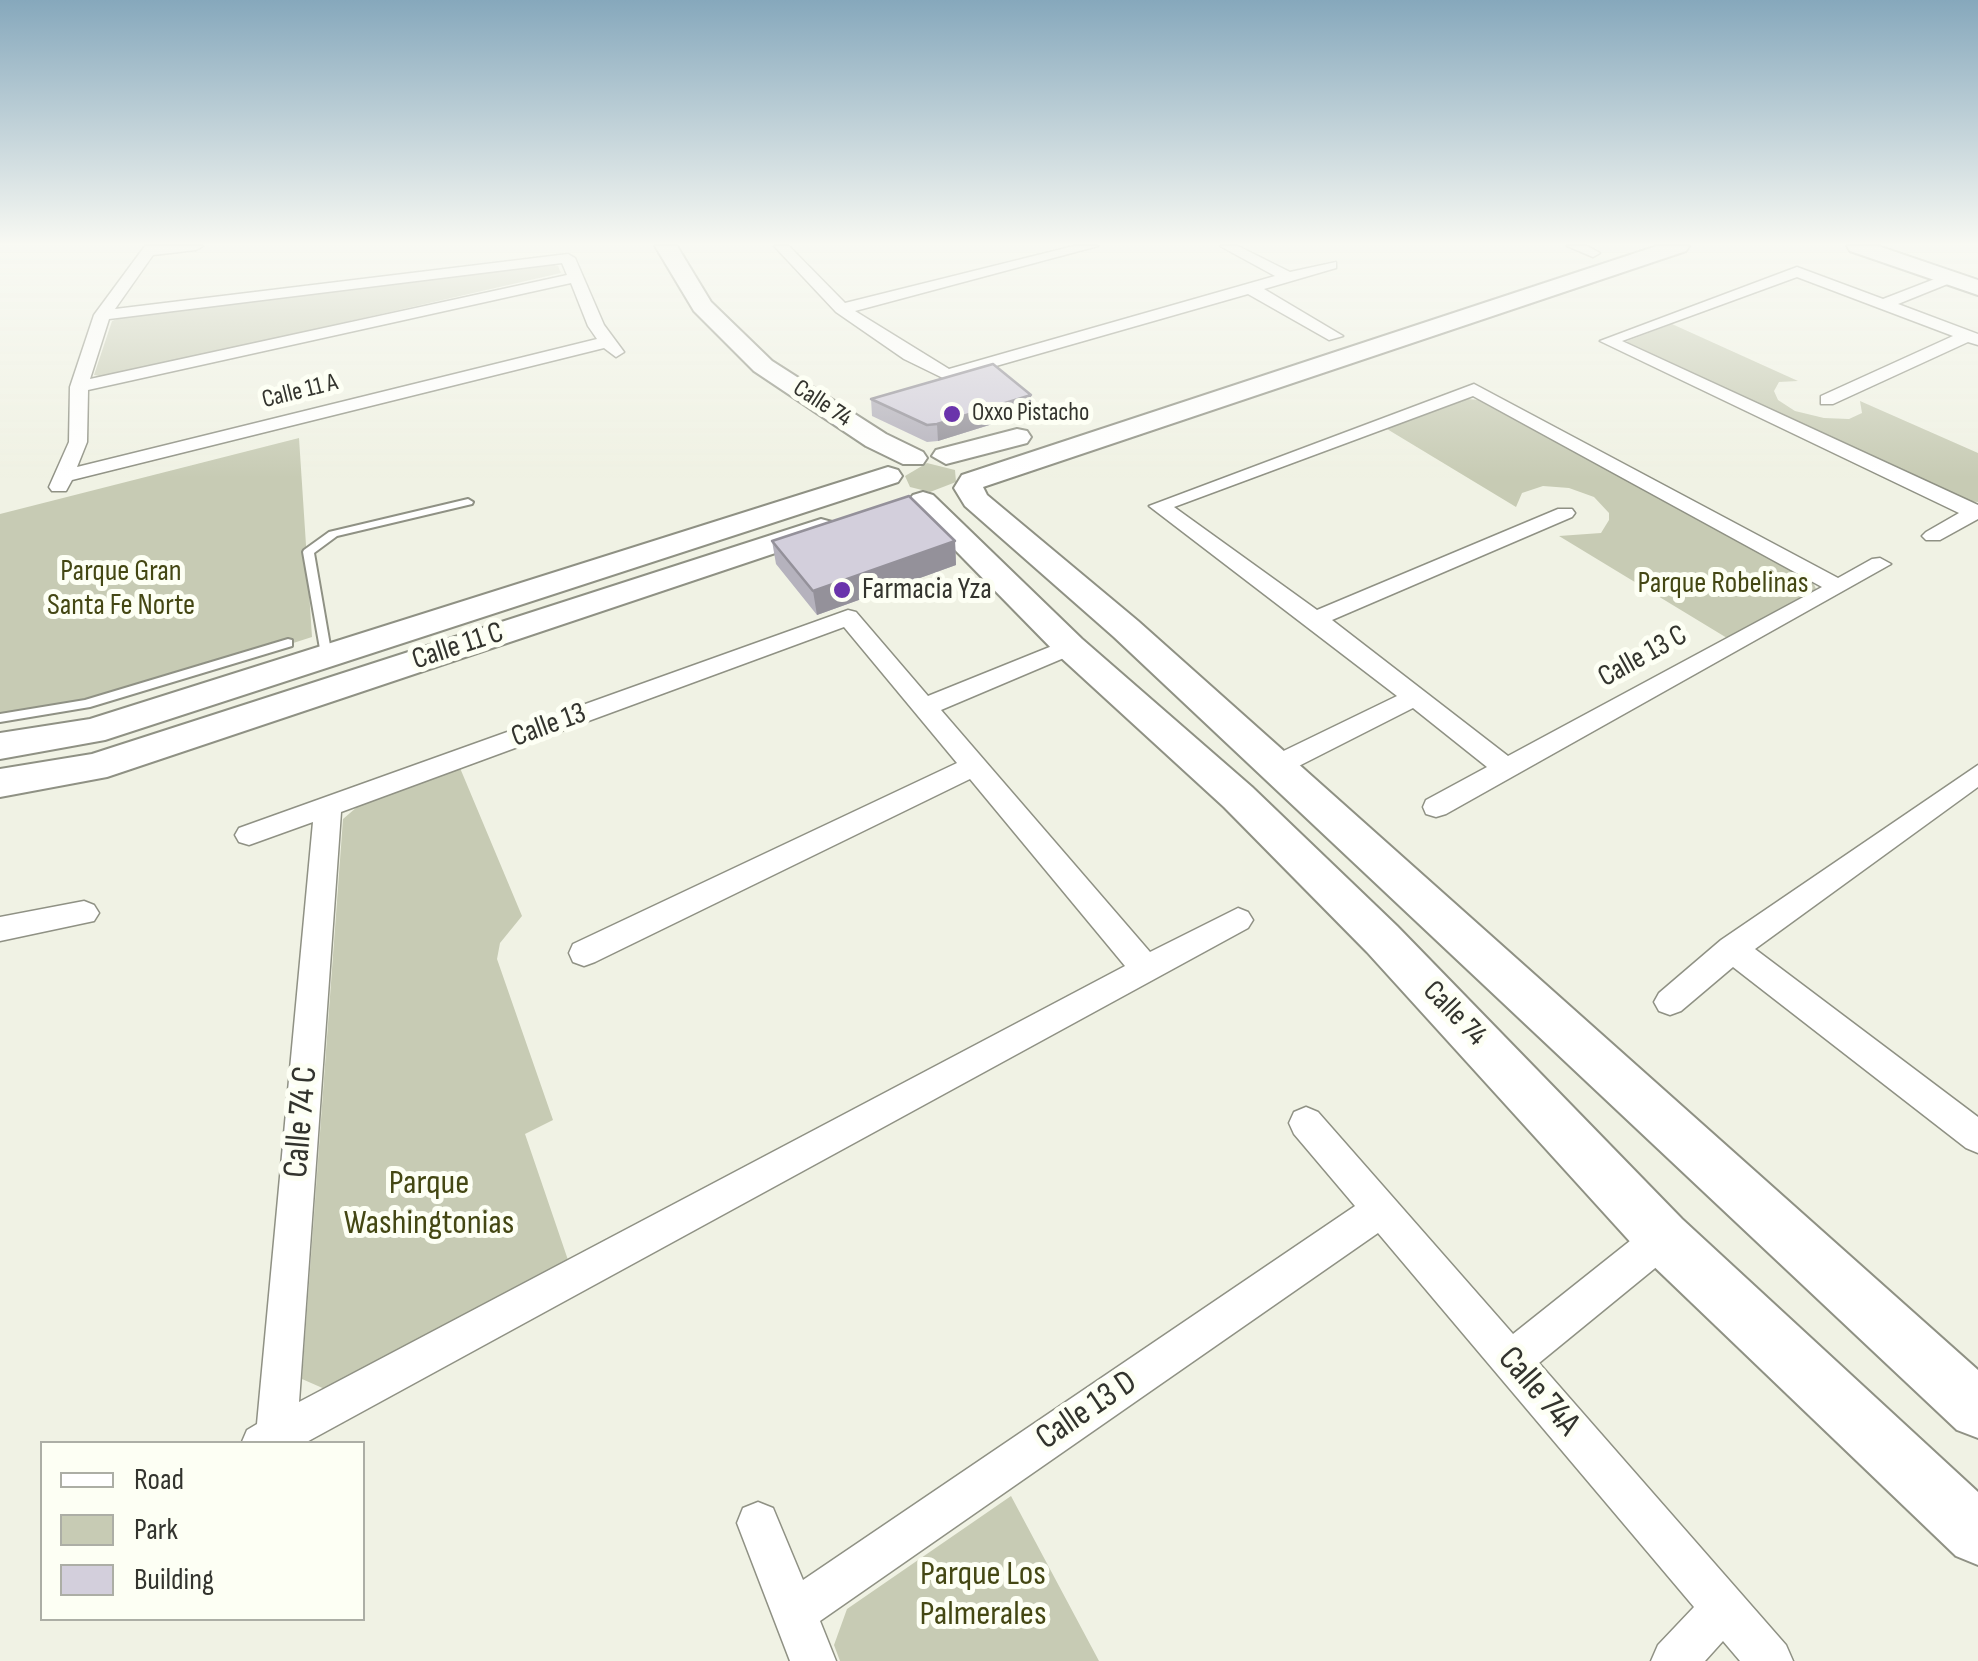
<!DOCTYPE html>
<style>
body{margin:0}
#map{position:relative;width:1978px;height:1661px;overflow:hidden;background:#f0f2e4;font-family:"Sofia Sans Condensed",sans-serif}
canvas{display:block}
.legend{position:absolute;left:40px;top:1441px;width:325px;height:180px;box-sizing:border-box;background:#fdfff4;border:2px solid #acaea5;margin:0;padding:12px 18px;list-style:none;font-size:30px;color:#33342e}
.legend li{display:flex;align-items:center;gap:20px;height:50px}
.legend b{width:50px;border:2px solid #acaea5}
</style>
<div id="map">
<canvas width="1978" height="1661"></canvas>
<ul class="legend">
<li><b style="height:12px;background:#fff"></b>Road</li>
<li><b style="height:28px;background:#c7cbb4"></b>Park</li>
<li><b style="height:28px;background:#d3cfdc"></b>Building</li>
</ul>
</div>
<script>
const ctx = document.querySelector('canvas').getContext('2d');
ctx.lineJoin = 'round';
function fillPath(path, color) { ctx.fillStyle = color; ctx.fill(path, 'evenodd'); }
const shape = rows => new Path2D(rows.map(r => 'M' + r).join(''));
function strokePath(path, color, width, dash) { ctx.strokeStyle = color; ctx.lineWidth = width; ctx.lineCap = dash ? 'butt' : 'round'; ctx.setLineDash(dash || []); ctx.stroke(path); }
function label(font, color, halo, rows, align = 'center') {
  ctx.font = font + ' "Sofia Sans Condensed",sans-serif'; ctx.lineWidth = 10; ctx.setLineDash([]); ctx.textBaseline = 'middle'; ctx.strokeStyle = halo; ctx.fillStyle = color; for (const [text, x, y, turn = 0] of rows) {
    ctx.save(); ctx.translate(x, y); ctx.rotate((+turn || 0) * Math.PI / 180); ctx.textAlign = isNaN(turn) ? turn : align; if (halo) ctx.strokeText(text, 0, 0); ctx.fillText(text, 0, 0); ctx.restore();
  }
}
fillPath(shape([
 [551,264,558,266,561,273,105,377,94,375,112,321,122,317],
 [1672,324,1798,381,1779,382,1774,391,1778,400,1795,411,1824,418,1849,419,1862,413,1860,401,1978,453,1978,502,1966,501,1628,345,1627,341],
 [1468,399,1481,400,1812,580,1816,589,1727,638,1559,536,1601,533,1609,520,1609,513,1594,497,1569,488,1543,486,1522,493,1516,507,1387,429],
 [299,438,312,637,102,704,0,719,0,514],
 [927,463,955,470,956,482,930,492,910,487,905,476],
 [460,768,522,916,500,943,497,959,553,1120,525,1134,568,1260,327,1390,302,1379,343,819,357,807],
 [1011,1496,1099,1661,840,1661,834,1645,847,1609]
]), '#c7cbb4');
const lane = shape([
 [468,499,473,502,472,504,337,536,314,553,332,657,326,661,322,660,303,552,304,550,329,532,468,499],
 [288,639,292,640,292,646,90,707,0,722,0,714,85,700,288,639]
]);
const street = shape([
 [145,246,203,246,196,250,153,255,115,309,568,254,575,258,604,325,624,352,616,357,604,348,72,480,66,491,52,491,49,487,69,442,70,387,94,315,145,246],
 [562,263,567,275,90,379,109,319,562,263],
 [571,283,588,326,597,339,77,467,87,442,88,390,571,283],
 [774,246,789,246,845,303,1074,246,1098,246,855,311,949,369,1275,276,1220,246,1238,246,1290,272,1336,262,1336,268,1264,289,1343,336,1329,340,1248,294,947,380,904,359,836,312,774,246],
 [1567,246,1587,246,1600,253,1593,257,1567,246],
 [1797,267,1883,299,1945,275,1955,275,1955,281,1898,304,1978,334,1978,345,1968,342,1833,404,1821,404,1821,396,1953,336,1797,277,1622,341,1978,505,1978,519,1940,540,1926,540,1922,536,1926,532,1959,513,1600,341,1797,267],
 [1474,384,1838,578,1872,559,1880,558,1891,564,1446,814,1436,817,1426,814,1423,807,1426,800,1487,767,1413,708,1285,773,1267,773,1263,766,1267,759,1397,696,1149,506,1474,384],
 [1473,396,1822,587,1508,756,1332,620,1572,517,1575,513,1572,509,1558,509,1317,610,1174,507,1473,396],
 [848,610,856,612,928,696,1062,642,1078,642,1082,647,1078,652,941,710,1150,952,1238,908,1248,912,1253,920,1248,928,303,1444,241,1444,247,1430,257,1424,313,822,249,845,239,842,235,835,239,828,848,610],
 [844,627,957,763,573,944,569,953,573,962,584,966,595,962,970,779,1125,966,299,1402,341,812,844,627],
 [1978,765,1978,787,1755,949,1978,1117,1978,1153,1966,1148,1733,967,1681,1011,1670,1015,1659,1011,1654,1002,1659,993,1721,940,1978,765],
 [84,901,94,905,99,913,94,921,0,941,0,917,84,901],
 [1306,1107,1318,1112,1513,1334,1650,1225,1663,1220,1676,1225,1681,1238,1676,1251,1539,1363,1786,1645,1793,1661,1740,1661,1723,1641,1705,1661,1651,1661,1658,1645,1694,1607,1378,1233,820,1621,836,1661,790,1661,737,1523,743,1508,758,1502,773,1508,803,1580,1355,1206,1294,1134,1289,1123,1294,1112,1306,1107]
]);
const secondary = shape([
 [655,246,677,246,711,302,772,361,886,434,923,452,927,458,923,464,903,464,866,446,754,371,694,311,655,246],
 [1657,246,1689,246,1686,251,983,487,987,495,1138,621,1978,1370,1978,1438,1957,1430,1114,637,965,506,954,488,962,475,1657,246],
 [1847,246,1878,246,1978,280,1978,295,1850,251,1847,246],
 [1017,429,1027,431,1031,437,1027,443,946,464,932,456,936,450,1017,429],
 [888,467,898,470,902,476,898,482,105,740,0,759,0,733,90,719,888,467],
 [923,492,933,495,1082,639,1252,787,1397,926,1682,1219,1978,1492,1978,1565,1956,1556,1644,1257,1367,952,1224,807,1058,655,913,507,908,501,913,495,923,492],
 [821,519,832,522,836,528,832,534,107,777,0,797,0,769,92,754,821,519]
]);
strokePath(lane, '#8f9184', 4);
strokePath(street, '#8f9184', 3);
strokePath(secondary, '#8f9184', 4);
fillPath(lane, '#fff');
fillPath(street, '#fff');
fillPath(secondary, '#fff');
fillPath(shape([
 [1031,395,1031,412,938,441,927,442,872,416,871,399],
 [772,541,955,541,956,565,817,615,776,564]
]), '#b5b2bd');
fillPath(shape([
 [1031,395,1031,412,938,441,937,424],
 [955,541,956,565,817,615,813,591]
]), '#94919a');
const building = shape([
 [993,364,1031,395,937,424,927,425,871,399,993,364],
 [909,496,955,541,813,591,772,541,909,496]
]);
fillPath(building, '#d3cfdc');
strokePath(building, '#94919a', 2.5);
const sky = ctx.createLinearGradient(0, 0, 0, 478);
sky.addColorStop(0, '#86a8bc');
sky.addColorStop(0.51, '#f8f9f3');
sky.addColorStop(1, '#f8f9f300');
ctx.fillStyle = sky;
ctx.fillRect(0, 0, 1978, 478);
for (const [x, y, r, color] of [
 [952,414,10,"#6a34ab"],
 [842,590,10,"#6a34ab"]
]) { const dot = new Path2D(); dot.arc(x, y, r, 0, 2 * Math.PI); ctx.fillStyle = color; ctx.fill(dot); strokePath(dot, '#fdfff4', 4); }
label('25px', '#33342e', '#fdfff4', [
 ["Calle 11 A",300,392,-14],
 ["Calle 74",822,404,33]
]);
label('25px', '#33342e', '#fdfff4', [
 ["Oxxo Pistacho",972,414]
], 'left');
label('30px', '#444713', '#fdfff4', [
 ["Parque Gran",121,572],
 ["Santa Fe Norte",121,606],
 ["Parque Robelinas",1723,584]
]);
label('30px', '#33342e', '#fdfff4', [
 ["Farmacia Yza",862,590]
], 'left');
label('30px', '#33342e', '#fdfff4', [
 ["Calle 11 C",458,647,-18],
 ["Calle 13 C",1643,657,-29],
 ["Calle 13",549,726,-20],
 ["Calle 74",1454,1014,46]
]);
label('35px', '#33342e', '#fdfff4', [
 ["Calle 74 C",302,1122,-85],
 ["Calle 74A",1538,1392,49],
 ["Calle 13 D",1087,1411,-34]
]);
label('35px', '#444713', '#fdfff4', [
 ["Parque",429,1184],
 ["Washingtonias",429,1224],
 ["Parque Los",983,1575],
 ["Palmerales",983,1615]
]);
</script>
